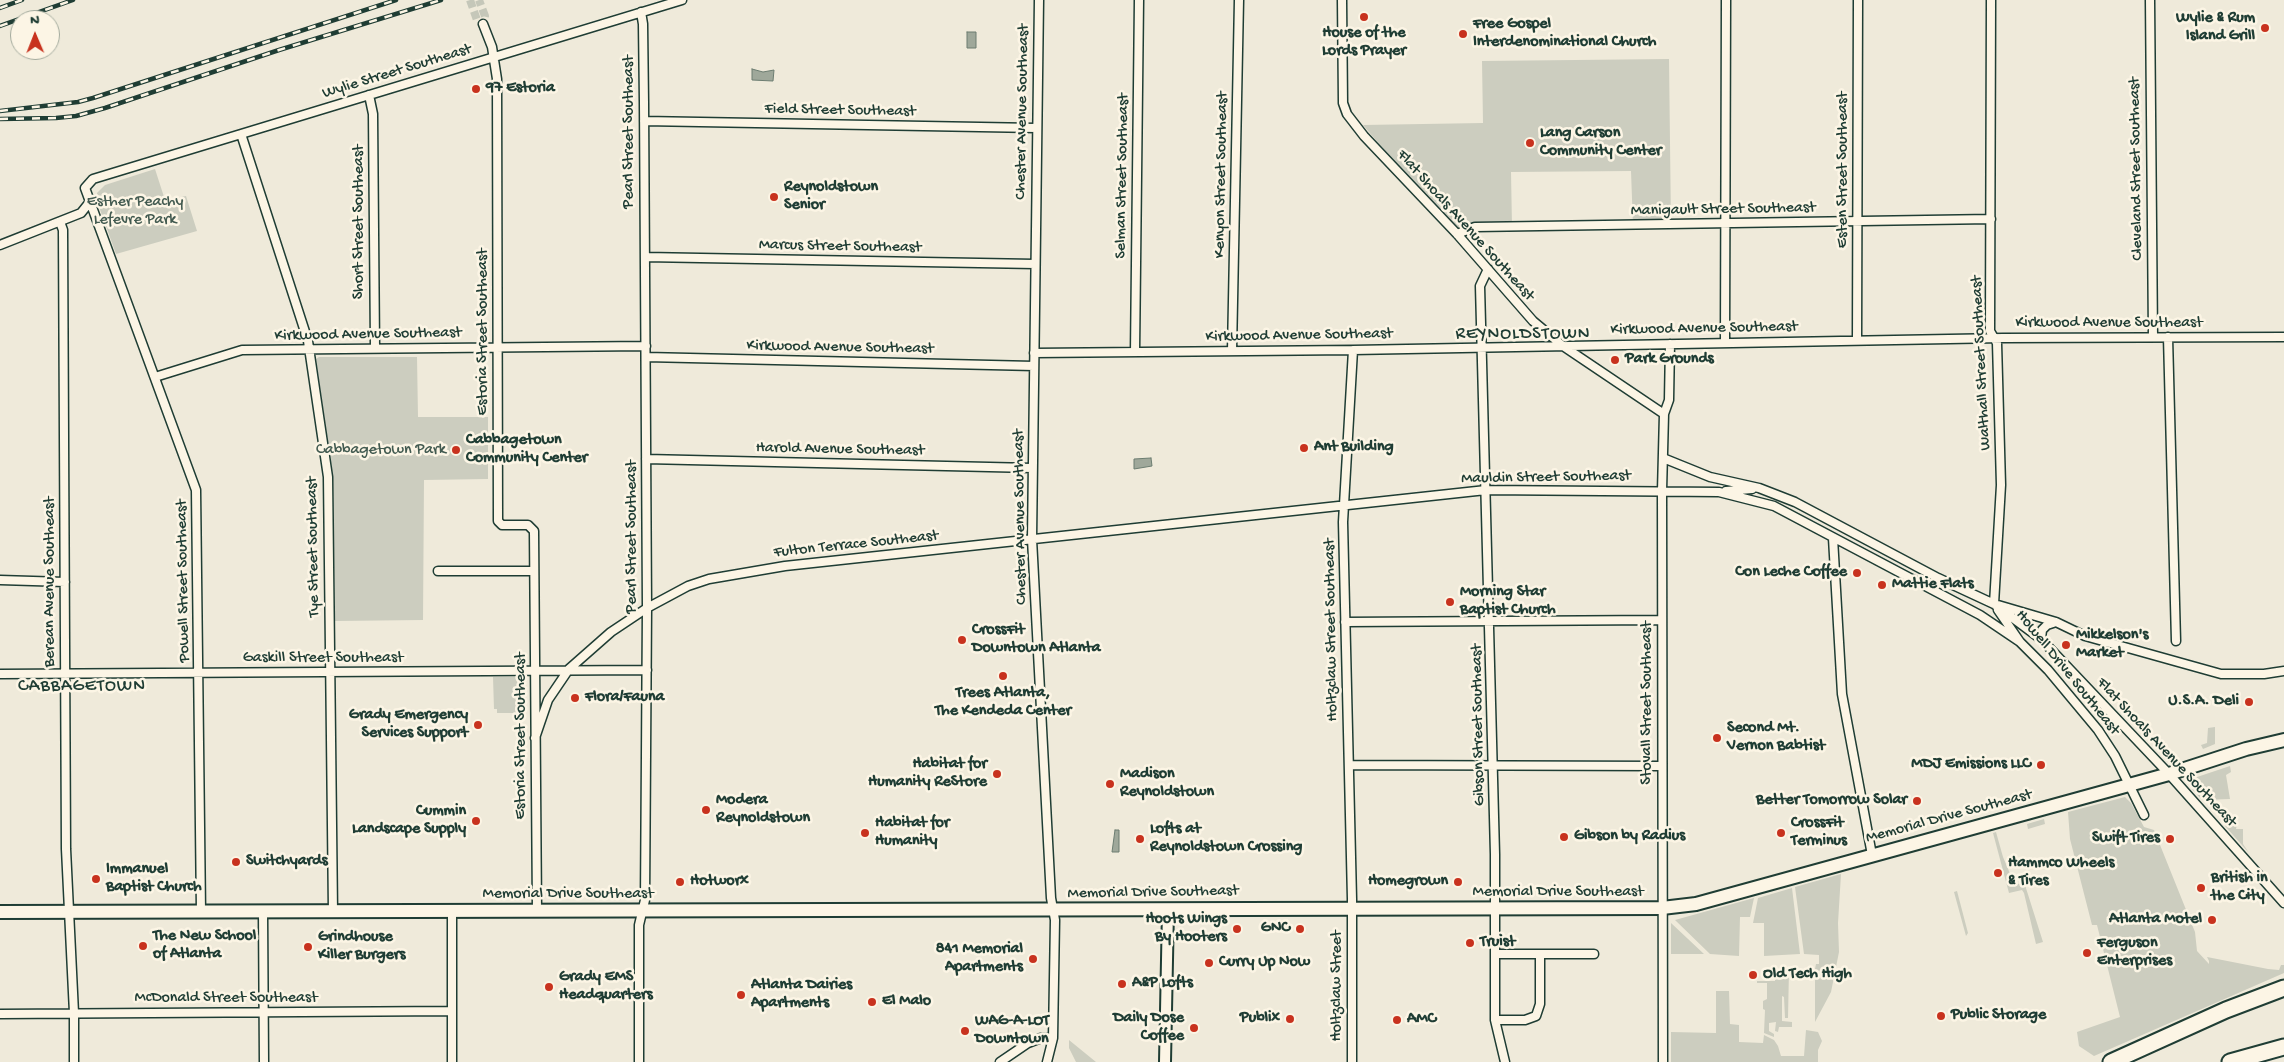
<!DOCTYPE html>
<style>
body{margin:0}
#map{position:relative;width:2284px;height:1062px;overflow:hidden;background:#efeada;font-family:"Gochi Hand",sans-serif}
canvas{display:block}
.north{position:absolute;left:10px;top:10px;width:50px;height:50px;box-sizing:border-box;background:#fcf5e5;border:1px solid #a4ab9e;border-radius:50%;rotate:359deg;font-size:14px;font-weight:700;line-height:20px;text-align:center;color:#1f3d34}
.north::after{content:'';display:block;margin:auto;width:18px;height:22px;background:#c8321e;clip-path:polygon(50% 0,100% 100%,50% 72%,0 100%)}
</style>
<div id="map">
<canvas width="2284" height="1062"></canvas>
<div class="north">N</div>
</div>
<script>
const ctx = document.querySelector('canvas').getContext('2d');
ctx.lineJoin = 'round';
function fillPath(path, color) { ctx.fillStyle = color; ctx.fill(path, 'evenodd'); }
const shape = rows => new Path2D(rows.map(r => 'M' + r).join(''));
function strokePath(path, color, width, dash) { ctx.strokeStyle = color; ctx.lineWidth = width; ctx.lineCap = dash ? 'butt' : 'round'; ctx.setLineDash(dash || []); ctx.stroke(path); }
function label(font, color, halo, rows, align = 'center') {
  ctx.font = font + ' "Gochi Hand",sans-serif'; ctx.lineWidth = 5; ctx.setLineDash([]); ctx.textBaseline = 'middle'; ctx.strokeStyle = halo; ctx.fillStyle = color; for (const [text, x, y, turn = 0] of rows) {
    ctx.save(); ctx.translate(x, y); ctx.rotate((+turn || 0) * Math.PI / 180); ctx.textAlign = isNaN(turn) ? turn : align; if (halo) ctx.strokeText(text, 0, 0); ctx.fillText(text, 0, 0); ctx.restore();
  }
}
fillPath(shape([
 [1669,59,1671,226,1633,226,1631,171,1511,172,1512,227,1450,227,1363,125,1483,123,1482,61],
 [155,169,165,200,186,196,197,231,116,254,98,204,97,193,105,185],
 [319,357,417,357,418,417,488,417,488,479,424,480,423,620,335,621,333,476,316,359],
 [493,677,519,677,526,683,526,700,521,703,518,710,519,717,514,717,513,713,497,713,497,709,494,709],
 [2215,727,2215,744,2203,749,2201,745,2207,743,2208,728],
 [2230,766,2231,772,2226,775,2230,799,2202,800,2192,789,2194,778],
 [2125,797,2131,803,2144,827,2154,830,2195,932,2197,951,2209,964,2209,961,2207,957,2268,969,2279,970,2281,965,2284,965,2284,973,2094,1056,2079,1046,2077,1032,2120,1017,2097,925,2092,925,2070,839,2068,812],
 [2044,819,2045,824,2028,829,2027,824],
 [2237,825,2236,829,2243,829,2243,844,2249,853,2225,826],
 [1996,832,2003,857,2014,883,2025,885,2043,942,2036,944,2024,893,2022,890,2009,893,1993,833],
 [1841,874,1838,923,1839,952,1831,992,1815,1022,1815,969,1816,964,1819,964,1819,955,1804,954,1795,887],
 [1792,888,1800,954,1764,956,1764,923,1753,923,1758,898],
 [1957,891,1968,933,1966,936,1954,892],
 [1754,898,1750,917,1740,917,1739,956,1710,954,1675,920],
 [1671,923,1704,954,1671,954],
 [1775,969,1789,969,1788,1018,1785,1018,1784,997,1782,996,1782,1021,1792,1022,1792,1027,1779,1027,1778,1032,1775,1031,1776,1022,1769,1023,1769,1031,1774,1034,1774,1037,1764,1033,1765,1010,1763,1009,1763,1001,1767,999,1767,983,1757,983,1757,981,1775,981],
 [1716,991,1729,991,1730,1024,1739,1025,1739,1042,1763,1043,1764,1035,1774,1040,1778,1046,1781,1056,1804,1056,1806,1030,1818,1032,1822,1041,1818,1050,1818,1062,1671,1062,1671,1032,1716,1033],
 [1069,1040,1096,1062,1076,1062,1069,1048]
]), '#cccdbf');
const water = shape([
 [967,32,976,32,976,48,967,48,967,32],
 [752,69,763,72,774,70,773,81,752,80,752,69],
 [1151,458,1152,466,1134,469,1134,459,1151,458],
 [1115,830,1119,830,1119,852,1112,852,1115,830]
]);
fillPath(water, '#9fa89a');
strokePath(water, '#6c7d71', 1);
strokePath(shape([
 [470,0,477,20,483,24,485,16,479,0]
]), '#c5c7b9', 8, [8, 4]);
const minor = shape([
 [1039,0,1032,539,1051,898,1055,920,1053,1038,1047,1062],
 [1342,0,1343,103,1347,114,1364,136,1457,234,1533,321,1563,346,1664,414],
 [1991,0,1990,331,1997,343,2001,485,1994,604],
 [2150,0,2153,337],
 [483,24,492,47,497,79,498,521,502,525,528,525,534,531,537,911],
 [369,95,373,114,375,348],
 [644,121,1036,128],
 [241,134,308,341,328,477,333,912],
 [60,222,63,230,66,849,74,1013,74,1062],
 [1457,234,1475,227,1991,219],
 [0,245,81,213,89,203],
 [645,257,1035,264],
 [1488,269,1480,286,1495,854,1495,1020,1505,1062],
 [2168,337,2176,641],
 [1857,340,1858,0],
 [1725,343,1726,0],
 [1232,351,1239,0],
 [1135,352,1139,0],
 [1034,353,1353,350,2003,338,2284,337],
 [646,357,1034,366],
 [155,377,242,350,646,346],
 [1663,458,1710,477,1759,488,1795,502,1938,578,1994,604,2041,639,2169,774,2284,903],
 [646,459,1032,468],
 [1726,491,1752,489],
 [1833,538,1842,694,1872,855],
 [438,571,534,571],
 [0,580,65,582],
 [1998,605,2056,622,2085,636,2221,674,2264,674,2284,671],
 [1998,610,2020,642,2048,670,2098,730,2115,756,2144,815],
 [1345,622,1661,620],
 [2041,639,2042,630,2047,625,2056,622],
 [0,674,647,670],
 [535,738,548,700,569,669,611,632,647,608,688,586,709,579,785,566,1486,490,1719,492,1774,506,1980,615,2020,642],
 [1349,765,1662,766],
 [201,912,196,490,85,188,93,179,682,0],
 [263,912,264,1062],
 [452,912,452,1062],
 [1495,954,1594,954],
 [0,1014,452,1011],
 [1495,1020,1525,1020,1536,1016,1540,1004,1540,954],
 [639,1062,639,925,645,900,647,608,644,103,643,24,641,12],
 [1000,1062,1028,1043,1041,1038,1053,1038],
 [1352,1062,1352,899,1343,522,1353,350],
 [1663,1062,1662,491,1664,414,1669,400,1670,344]
]);
const tertiary = shape([
 [1165,1062,1168,909]
]);
const primary = shape([
 [0,912,1662,908,1696,904,2169,774,2246,749,2284,740]
]);
const motorway = shape([
 [2111,1062,2226,1010,2284,988],
 [2230,1062,2284,1047]
]);
strokePath(minor, '#1f3d34', 11);
strokePath(tertiary, '#1f3d34', 14);
strokePath(primary, '#1f3d34', 16);
strokePath(motorway, '#1f3d34', 19);
strokePath(minor, '#fcf5e5', 8);
strokePath(tertiary, '#fcf5e5', 10);
strokePath(primary, '#fcf5e5', 12);
strokePath(motorway, '#fcf5e5', 15);
const rail = shape([
 [0,8,22,0],
 [0,26,73,0],
 [0,111,78,102,93,98,396,0],
 [0,119,56,118,76,116,105,108,279,50,441,0]
]);
strokePath(rail, '#1f3d34', 4.5);
strokePath(rail, '#fcf5e5', 2.5, [8]);
for (const [x, y, r, color] of [
 [1364,17,5,"#c8321e"],
 [2265,28,5,"#c8321e"],
 [1463,34,5,"#c8321e"],
 [476,89,5,"#c8321e"],
 [1530,143,5,"#c8321e"],
 [774,197,5,"#c8321e"],
 [1615,360,5,"#c8321e"],
 [1304,448,5,"#c8321e"],
 [456,450,5,"#c8321e"],
 [1857,573,5,"#c8321e"],
 [1882,585,5,"#c8321e"],
 [1450,602,5,"#c8321e"],
 [962,640,5,"#c8321e"],
 [2066,645,5,"#c8321e"],
 [1003,676,5,"#c8321e"],
 [575,698,5,"#c8321e"],
 [2249,702,5,"#c8321e"],
 [478,725,5,"#c8321e"],
 [1717,738,5,"#c8321e"],
 [2041,765,5,"#c8321e"],
 [997,774,5,"#c8321e"],
 [1110,784,5,"#c8321e"],
 [1917,801,5,"#c8321e"],
 [706,810,5,"#c8321e"],
 [476,821,5,"#c8321e"],
 [865,833,5,"#c8321e"],
 [1781,833,5,"#c8321e"],
 [1564,837,5,"#c8321e"],
 [1140,839,5,"#c8321e"],
 [2170,839,5,"#c8321e"],
 [236,862,5,"#c8321e"],
 [1998,873,5,"#c8321e"],
 [96,879,5,"#c8321e"],
 [680,882,5,"#c8321e"],
 [1458,882,5,"#c8321e"],
 [2201,888,5,"#c8321e"],
 [2212,920,5,"#c8321e"],
 [1237,929,5,"#c8321e"],
 [1300,929,5,"#c8321e"],
 [1470,943,5,"#c8321e"],
 [143,946,5,"#c8321e"],
 [308,947,5,"#c8321e"],
 [2087,953,5,"#c8321e"],
 [1033,959,5,"#c8321e"],
 [1209,963,5,"#c8321e"],
 [1753,975,5,"#c8321e"],
 [1122,984,5,"#c8321e"],
 [549,987,5,"#c8321e"],
 [741,995,5,"#c8321e"],
 [872,1002,5,"#c8321e"],
 [1941,1016,5,"#c8321e"],
 [1290,1019,5,"#c8321e"],
 [1397,1020,5,"#c8321e"],
 [1194,1028,5,"#c8321e"],
 [965,1031,5,"#c8321e"]
]) { const dot = new Path2D(); dot.arc(x, y, r, 0, 2 * Math.PI); ctx.fillStyle = color; ctx.fill(dot); strokePath(dot, '#fcf5e5', 2); }
label('bold 16px', '#1f3d34', '#fcf5e5', [
 ["Wylie & Rum",2255,19,"right"],
 ["Island Grill",2255,37,"right"],
 ["Free Gospel",1473,25],
 ["Interdenominational Church",1473,43],
 ["House of the",1364,34,"center"],
 ["Lords Prayer",1364,52,"center"],
 ["97 Estoria",486,89],
 ["Lang Carson",1540,134],
 ["Community Center",1540,152],
 ["Reynoldstown",784,188],
 ["Senior",784,206],
 ["Park Grounds",1625,360],
 ["Cabbagetown",466,441],
 ["Community Center",466,459],
 ["Ant Building",1314,448],
 ["Con Leche Coffee",1847,573,"right"],
 ["Mattie Flats",1892,585],
 ["Morning Star",1460,593],
 ["Baptist Church",1460,611],
 ["CrossFit",972,631],
 ["Downtown Atlanta",972,649],
 ["Mikkelson's",2076,636],
 ["Market",2076,654],
 ["Trees Atlanta,",1003,694,"center"],
 ["The Kendeda Center",1003,712,"center"],
 ["Flora/Fauna",585,698],
 ["U.S.A. Deli",2239,702,"right"],
 ["Grady Emergency",468,716,"right"],
 ["Services Support",468,734,"right"],
 ["Second Mt.",1727,729],
 ["Vernon Babtist",1727,747],
 ["Habitat for",987,765,"right"],
 ["Humanity ReStore",987,783,"right"],
 ["MDJ Emissions LLC",2031,765,"right"],
 ["Madison",1120,775],
 ["Reynoldstown",1120,793],
 ["Modera",716,801],
 ["Reynoldstown",716,819],
 ["Better Tomorrow Solar",1907,801,"right"],
 ["Cummin",466,812,"right"],
 ["Landscape Supply",466,830,"right"],
 ["Habitat for",875,824],
 ["Humanity",875,842],
 ["CrossFit",1791,824],
 ["Terminus",1791,842],
 ["Lofts at",1150,830],
 ["Reynoldstown Crossing",1150,848],
 ["Gibson by Radius",1574,837],
 ["Swift Tires",2160,839,"right"],
 ["Switchyards",246,862],
 ["Hammco Wheels",2008,864],
 ["& Tires",2008,882],
 ["Immanuel",106,870],
 ["Baptist Church",106,888],
 ["British in",2211,879],
 ["the City",2211,897],
 ["Hotworx",690,882],
 ["Homegrown",1448,882,"right"],
 ["Hoots Wings",1227,920,"right"],
 ["By Hooters",1227,938,"right"],
 ["Atlanta Motel",2202,920,"right"],
 ["GNC",1290,929,"right"],
 ["The New School",153,937],
 ["of Atlanta",153,955],
 ["Grindhouse",318,938],
 ["Killer Burgers",318,956],
 ["Truist",1480,943],
 ["Ferguson",2097,944],
 ["Enterprises",2097,962],
 ["841 Memorial",1023,950,"right"],
 ["Apartments",1023,968,"right"],
 ["Curry Up Now",1219,963],
 ["Old Tech High",1763,975],
 ["Grady EMS",559,978],
 ["Headquarters",559,996],
 ["A&P Lofts",1132,984],
 ["Atlanta Dairies",751,986],
 ["Apartments",751,1004],
 ["El Malo",882,1002],
 ["Public Storage",1951,1016],
 ["Daily Dose",1184,1019,"right"],
 ["Coffee",1184,1037,"right"],
 ["Publix",1280,1019,"right"],
 ["AMC",1407,1020],
 ["WAG-A-LOT",975,1022],
 ["Downtown",975,1040]
], 'left');
label('16px', '#1f3d34', '#fcf5e5', [
 ["Wylie Street Southeast",397,72,-17],
 ["Field Street Southeast",840,111,1],
 ["Chester Avenue Southeast",1023,112,-89],
 ["Pearl Street Southeast",630,132,-90],
 ["Cleveland Street Southeast",2137,169,-91],
 ["Esten Street Southeast",1844,170,-90],
 ["Kenyon Street Southeast",1222,175,-89],
 ["Selman Street Southeast",1123,176,-89],
 ["Manigault Street Southeast",1723,210,-1],
 ["Short Street Southeast",360,222,-90],
 ["Flat Shoals Avenue Southeast",1465,226,48],
 ["Marcus Street Southeast",840,247,1],
 ["Kirkwood Avenue Southeast",2109,324],
 ["Kirkwood Avenue Southeast",1704,329,-1],
 ["Estoria Street Southeast",484,332,-90],
 ["Kirkwood Avenue Southeast",368,335,-1],
 ["Kirkwood Avenue Southeast",1299,336,-1],
 ["Kirkwood Avenue Southeast",840,348,1],
 ["Walthall Street Southeast",1982,363,-93],
 ["Harold Avenue Southeast",840,450,1],
 ["Mauldin Street Southeast",1546,478,-1],
 ["Chester Avenue Southeast",1021,517,-91],
 ["Pearl Street Southeast",633,537,-90],
 ["Fulton Terrace Southeast",856,545,-6],
 ["Tye Street Southeast",314,547,-91],
 ["Powell Street Southeast",184,581,-91],
 ["Berean Avenue Southeast",51,582,-90],
 ["Holtzclaw Street Southeast",1332,630,-91],
 ["Gaskill Street Southeast",323,659],
 ["Howell Drive Southeast",2067,673,51],
 ["Stovall Street Southeast",1648,703,-90],
 ["Gibson Street Southeast",1479,725,-91],
 ["Estoria Street Southeast",522,736,-90],
 ["Flat Shoals Avenue Southeast",2166,753,47],
 ["Memorial Drive Southeast",1949,817,-15],
 ["Memorial Drive Southeast",1153,893,-1],
 ["Memorial Drive Southeast",1558,893],
 ["Memorial Drive Southeast",568,895],
 ["Holtzclaw Street",1338,986,-90],
 ["McDonald Street Southeast",226,999]
]);
label('16px', '#425a50', '#fcf5e5', [
 ["Esther Peachy",135,203],
 ["Lefevre Park",135,221],
 ["Cabbagetown Park",381,451]
]);
ctx.letterSpacing = '1px';
label('18px', '#1f3d34', '#fcf5e5', [
 ["REYNOLDSTOWN",1523,335],
 ["CABBAGETOWN",82,687]
]);
ctx.letterSpacing = '0px';
</script>
